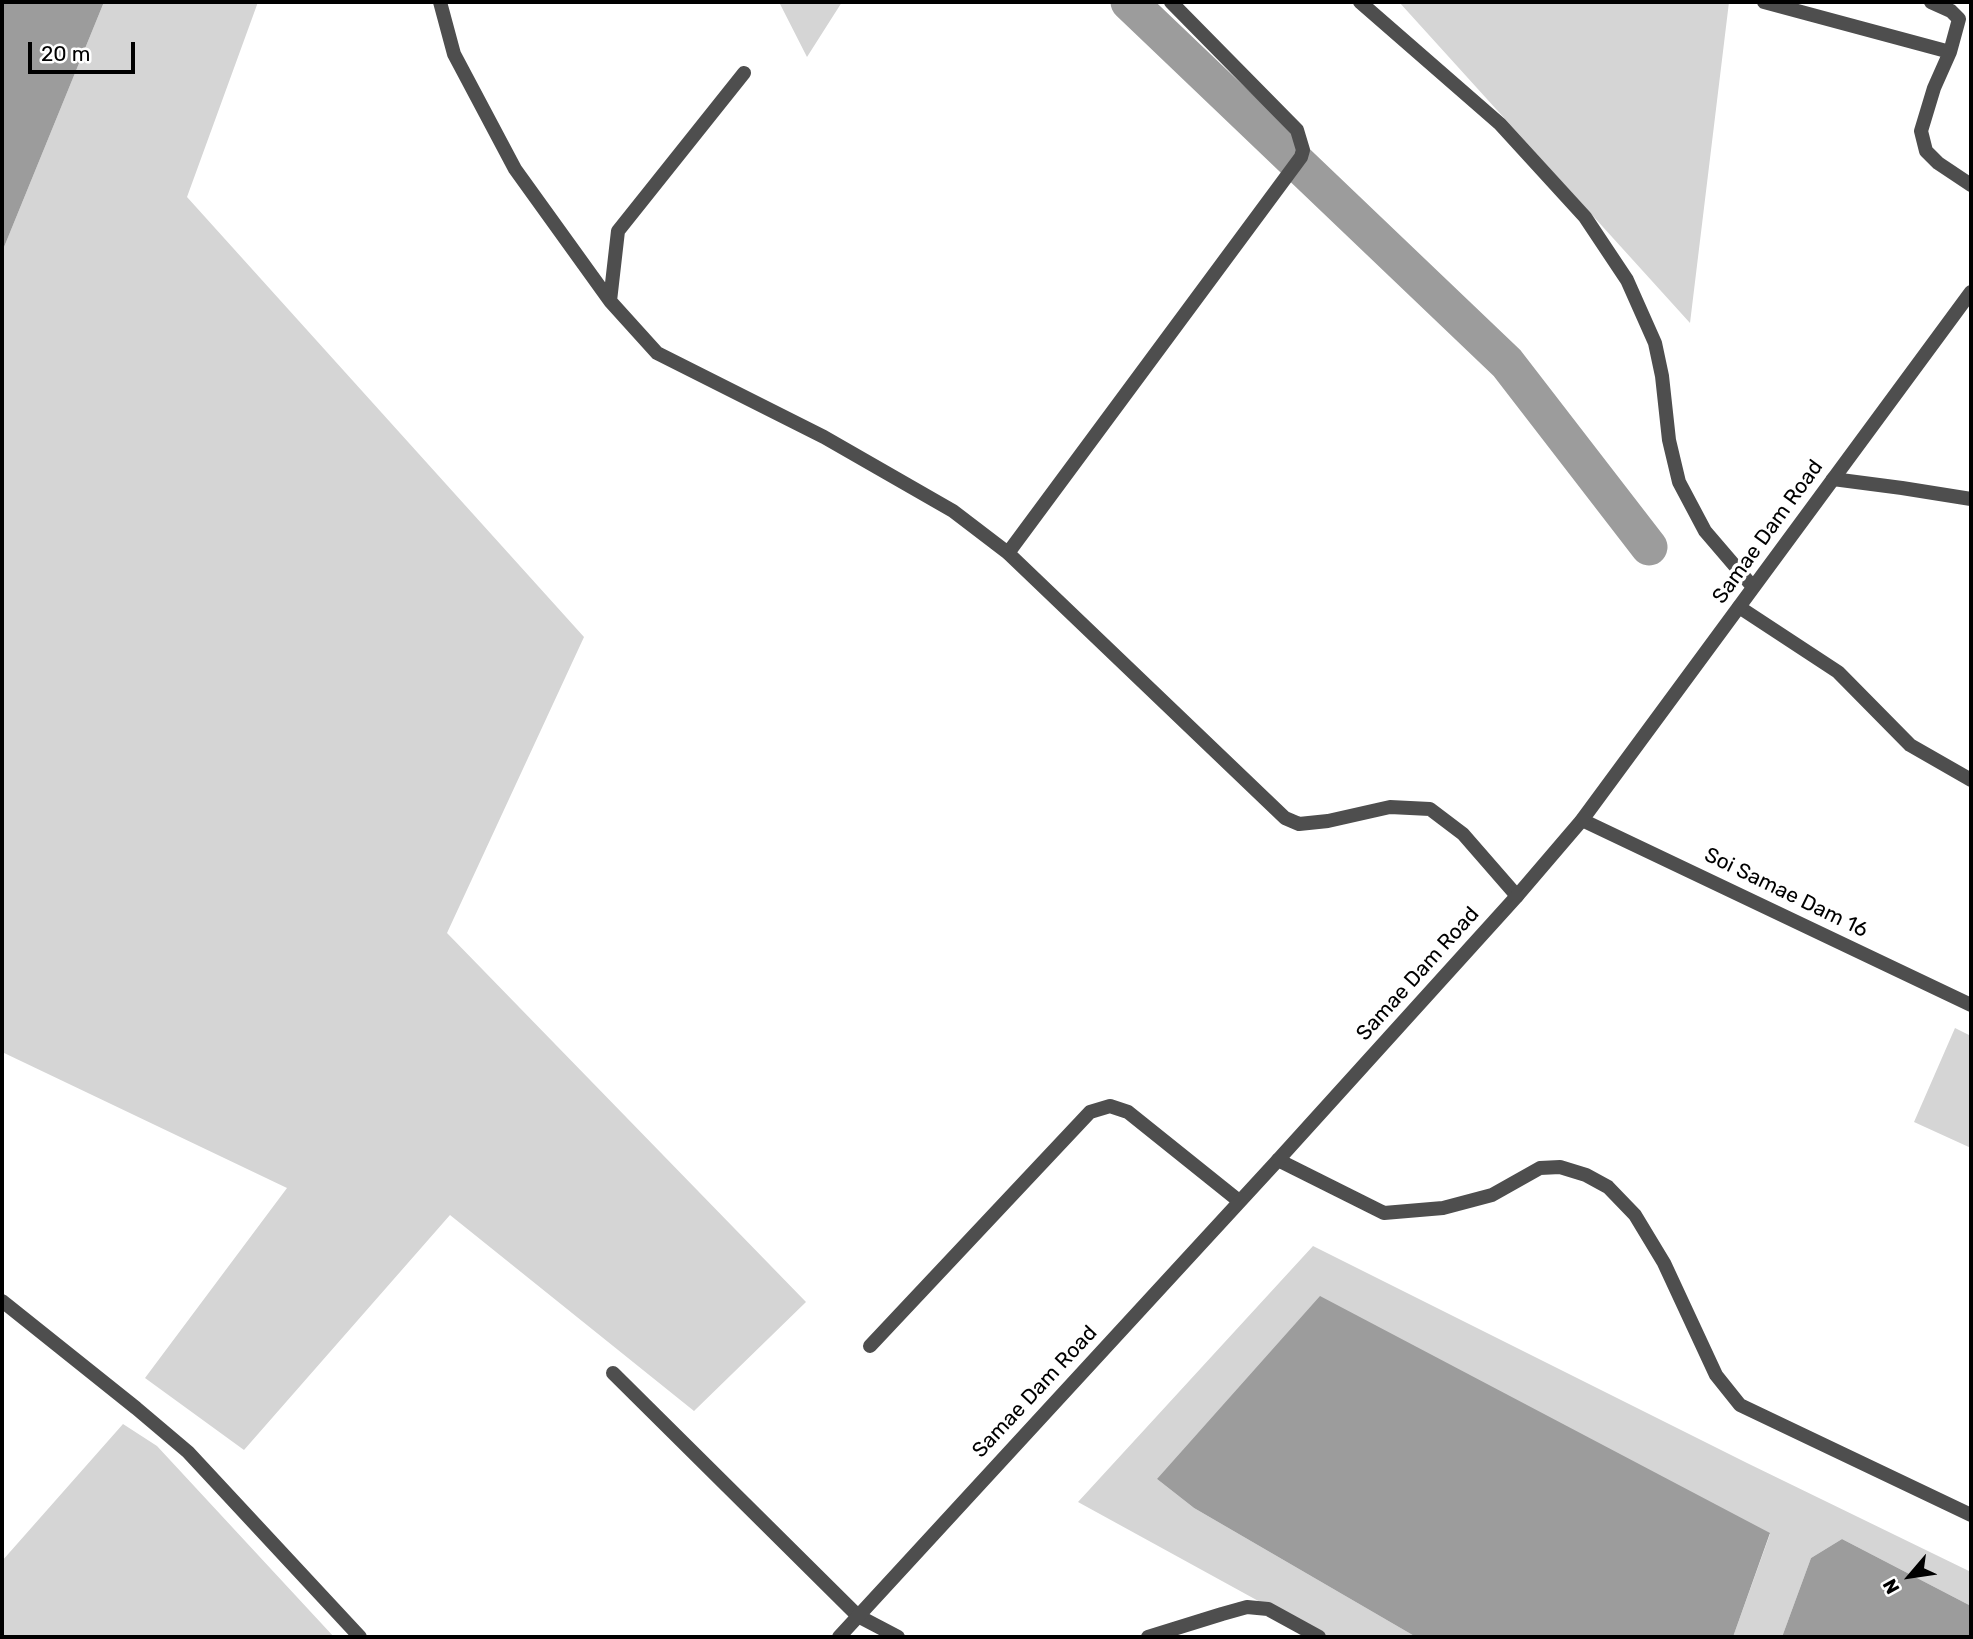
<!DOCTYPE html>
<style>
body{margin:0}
#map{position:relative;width:1973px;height:1639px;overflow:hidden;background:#fff;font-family:Rubik,sans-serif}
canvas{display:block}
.frame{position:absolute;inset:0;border:4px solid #000;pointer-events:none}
.north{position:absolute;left:1875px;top:1541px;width:70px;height:70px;-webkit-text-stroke:5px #fff;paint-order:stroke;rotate:241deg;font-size:19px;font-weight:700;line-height:28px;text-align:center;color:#000}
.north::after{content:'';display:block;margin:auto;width:24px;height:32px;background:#000;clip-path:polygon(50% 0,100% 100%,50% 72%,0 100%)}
.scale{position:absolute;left:28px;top:42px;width:107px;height:32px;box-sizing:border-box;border:4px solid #000;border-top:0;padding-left:9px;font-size:21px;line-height:24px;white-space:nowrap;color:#000;-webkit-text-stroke:5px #fff;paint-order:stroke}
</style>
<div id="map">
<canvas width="1973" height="1639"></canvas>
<div class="frame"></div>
<div class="north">N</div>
<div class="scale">20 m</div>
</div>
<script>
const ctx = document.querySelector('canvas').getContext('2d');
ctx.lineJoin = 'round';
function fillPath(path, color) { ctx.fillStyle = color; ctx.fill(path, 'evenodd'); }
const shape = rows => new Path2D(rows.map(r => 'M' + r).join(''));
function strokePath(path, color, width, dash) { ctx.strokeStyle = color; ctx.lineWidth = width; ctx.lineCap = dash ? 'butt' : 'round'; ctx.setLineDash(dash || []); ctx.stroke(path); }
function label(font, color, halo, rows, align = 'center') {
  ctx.font = font + ' Rubik,sans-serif'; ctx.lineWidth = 7; ctx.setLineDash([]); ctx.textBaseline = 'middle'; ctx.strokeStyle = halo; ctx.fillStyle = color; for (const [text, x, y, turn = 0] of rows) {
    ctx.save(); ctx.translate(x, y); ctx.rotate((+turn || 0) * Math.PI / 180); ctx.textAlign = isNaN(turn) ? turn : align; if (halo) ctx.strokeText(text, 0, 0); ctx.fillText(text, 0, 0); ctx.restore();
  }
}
fillPath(shape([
 [104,2,258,2,187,197,584,637,447,933,806,1302,694,1411,450,1215,244,1450,145,1378,287,1188,2,1052,2,252],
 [779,2,842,2,807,57],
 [1399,2,1729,2,1690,323],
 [1955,1028,1971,1036,1971,1148,1914,1122],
 [1313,1246,1747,1463,1971,1572,1971,1606,1842,1539,1811,1558,1782,1637,1733,1637,1770,1534,1157,1479,1194,1508,1416,1637,1324,1637,1078,1502],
 [123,1424,157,1446,334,1637,2,1637,2,1561]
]), '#d5d5d5');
fillPath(shape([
 [2,2,104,2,2,252],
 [1320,1296,1770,1533,1733,1637,1416,1637,1194,1508,1157,1479],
 [1842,1539,1971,1606,1971,1637,1782,1637,1811,1558]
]), '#9c9c9c');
strokePath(shape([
 [1129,2,1507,363,1649,547]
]), '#9c9c9c', 37);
strokePath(shape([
 [440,2,454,54,515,169,610,301,657,353,824,437,953,511,1008,553,1285,818,1299,824,1328,821,1390,807,1430,809,1463,834,1517,896],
 [1764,2,1950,52],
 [1931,2,1951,11,1959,19,1950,52,1934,88,1921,131,1926,151,1938,163,1971,185],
 [610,301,618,231,744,73],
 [1833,479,1902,488,1971,499],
 [1008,553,1301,157,1303,150,1297,130,1171,2],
 [1278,1160,1384,1213,1443,1208,1492,1195,1540,1168,1560,1167,1586,1175,1608,1187,1635,1215,1664,1263,1716,1375,1740,1405,1971,1515],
 [2,1301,136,1408,188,1452,360,1637],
 [870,1346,1090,1112,1110,1106,1128,1112,1239,1201],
 [613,1373,858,1616,898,1637],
 [1148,1637,1222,1614,1247,1607,1268,1609,1319,1637]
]), '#4e4e4e', 14);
strokePath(shape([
 [1739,607,1838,672,1910,745,1971,780],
 [1582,820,1971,1005]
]), '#4e4e4e', 14);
strokePath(shape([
 [1360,2,1500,124,1585,217,1627,280,1655,343,1662,376,1669,440,1679,482,1705,531,1753,587],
 [839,1637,1278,1160,1517,896,1582,820,1971,292]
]), '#4e4e4e', 14);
label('21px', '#000', '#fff', [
 ["Samae Dam Road",1768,532,-54],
 ["Soi Samae Dam 16",1786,893,26],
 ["Samae Dam Road",1418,974,-48],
 ["Samae Dam Road",1035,1392,-47]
]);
</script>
